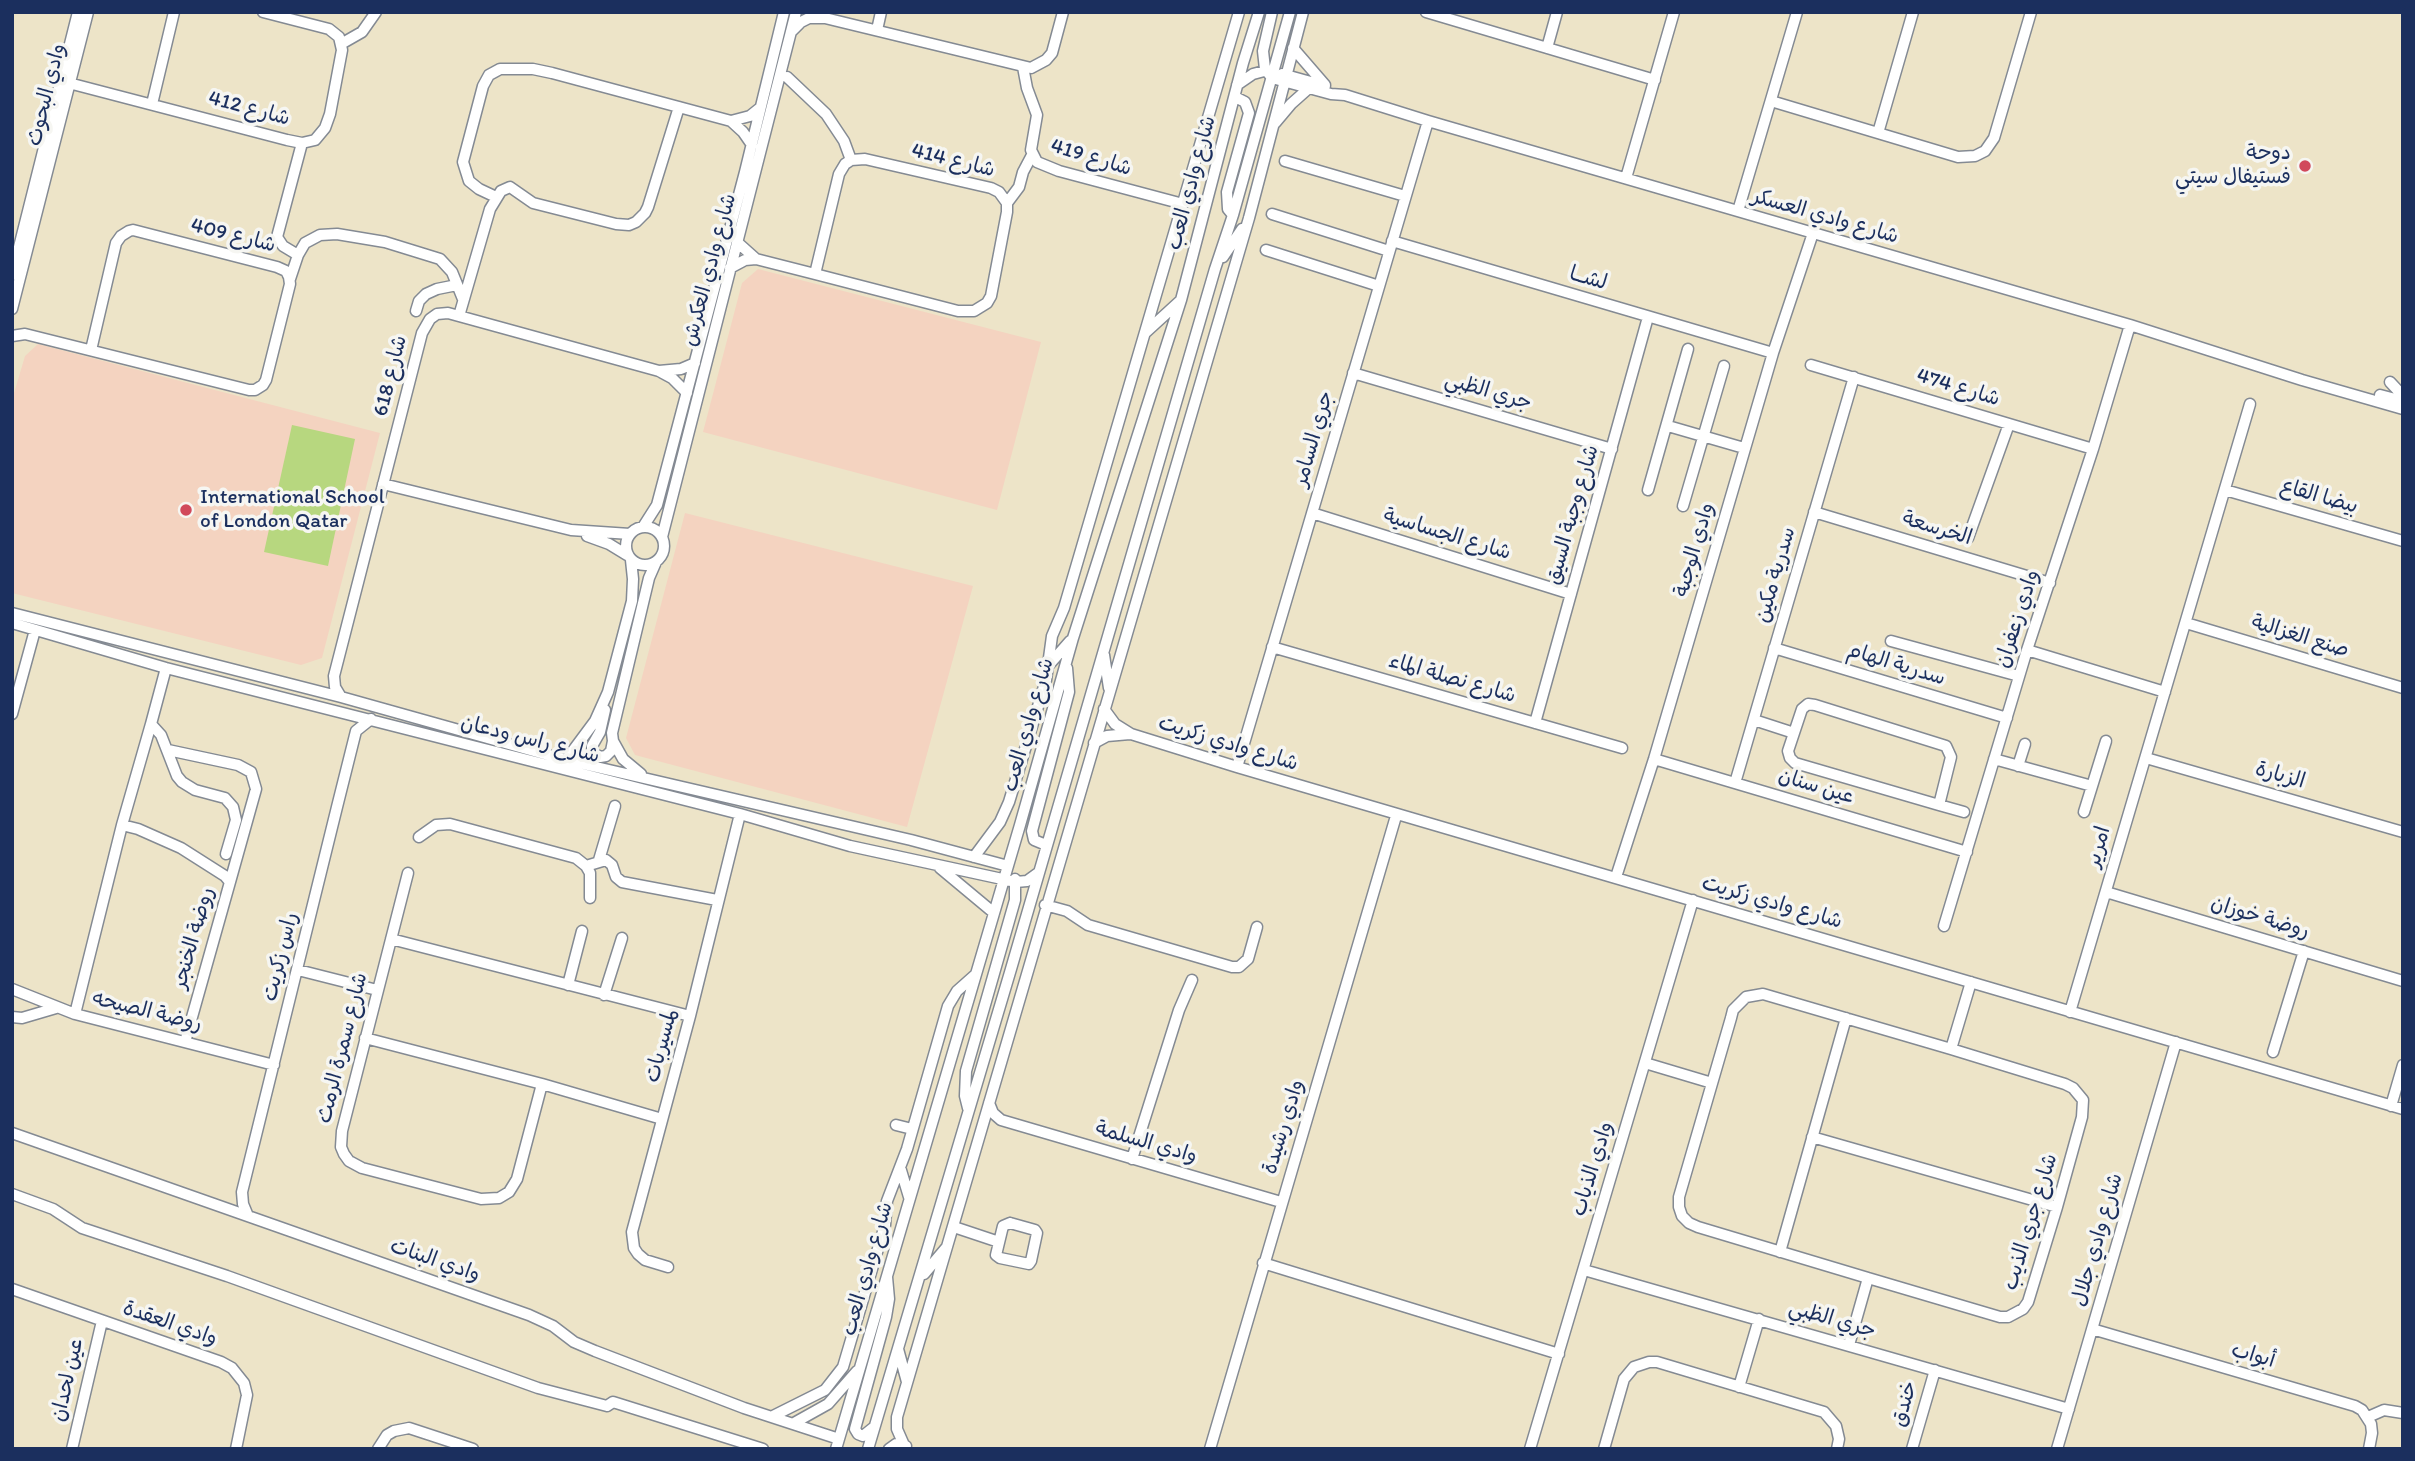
<!DOCTYPE html>
<meta charset="utf-8">
<style>
body{margin:0}
#map{position:relative;width:2415px;height:1461px;overflow:hidden;background:#ede4c8;font-family:Itim,sans-serif}
canvas{display:block}
.frame{position:absolute;inset:0;border:14px solid #1b2f5e;pointer-events:none}
</style>
<div id="map">
<canvas width="2415" height="1461"></canvas>
<div class="frame"></div>
</div>
<script>
const ctx = document.querySelector('canvas').getContext('2d');
ctx.lineJoin = 'round';
function fillPath(path, color) { ctx.fillStyle = color; ctx.fill(path, 'evenodd'); }
const shape = rows => new Path2D(rows.map(r => 'M' + r).join(''));
function strokePath(path, color, width, dash) { ctx.strokeStyle = color; ctx.lineWidth = width; ctx.lineCap = dash ? 'butt' : 'round'; ctx.setLineDash(dash || []); ctx.stroke(path); }
function label(font, color, halo, rows, align = 'center') {
  ctx.font = font + ' Itim,"Playpen Sans Arabic",sans-serif'; ctx.lineWidth = 7; ctx.setLineDash([]); ctx.textBaseline = 'middle'; ctx.strokeStyle = halo; ctx.fillStyle = color; for (const [text, x, y, turn = 0] of rows) {
    ctx.save(); ctx.translate(x, y); ctx.rotate((+turn || 0) * Math.PI / 180); ctx.textAlign = isNaN(turn) ? turn : align; if (halo) ctx.strokeText(text, 0, 0); ctx.fillText(text, 0, 0); ctx.restore();
  }
}
fillPath(shape([
 [758,269,1041,342,997,510,703,432,742,283],
 [38,344,380,433,322,658,301,665,12,593,12,400,25,356],
 [685,513,973,586,907,827,635,755,626,738]
]), '#f4d3c0');
fillPath(shape([
 [292,425,355,439,328,566,264,552]
]), '#b7d77f');
const minor = shape([
 [1272,12,1263,51,1265,69,1272,78,1331,94,1345,95,1428,121,2130,325,2302,380,2403,409],
 [1426,12,1655,80],
 [877,30,881,12],
 [792,31,801,22,809,18,825,18,1031,68,1046,60,1052,53,1063,12],
 [341,44,362,32,376,12],
 [1293,48,1325,85],
 [1547,48,1557,12],
 [1023,67,1027,88,1037,115,1031,150,1037,162,1059,171,1183,204],
 [1282,74,1325,86],
 [787,77,826,114,844,141,851,160],
 [61,81,287,140,302,143,315,140,325,128,330,114,342,50,339,37,329,29,263,12],
 [1237,85,1253,74,1268,70],
 [1771,101,1958,157,1975,156,1985,151,1994,138,2031,12],
 [152,104,174,12],
 [731,121,743,132,752,145],
 [1275,123,1291,104,1309,88],
 [1878,133,1913,12],
 [1285,161,1405,196],
 [1626,178,1674,12],
 [496,197,479,189,469,181,463,162,483,86,489,75,500,69,533,69,552,73,731,121,750,116,760,108],
 [1007,203,1019,187,1023,172,1032,155],
 [1738,211,1797,12],
 [1272,214,1389,251],
 [1233,215,1228,209,1227,192,1249,113,1245,102,1235,97],
 [1392,241,1773,353],
 [737,242,756,259],
 [1266,250,1379,286],
 [298,255,283,246,277,237,302,143],
 [1223,257,1242,229],
 [730,268,745,260,756,259,815,274,958,311,974,311,987,303,991,296,1007,212,1007,203,999,192,991,188,865,159,851,160,845,164,839,174,815,274],
 [12,275,78,12],
 [290,279,298,255,305,243,320,235,337,234,385,242,440,259,452,272,463,299],
 [12,309,88,12],
 [416,311,419,301,426,294,437,289,457,285],
 [459,316,490,209,501,191,510,187,533,203,616,224,629,225,636,222,645,213,648,207,679,107],
 [1145,333,1180,301],
 [12,336,25,334,249,390,255,390,263,385,266,380,290,284,289,277,286,271,277,267,133,230,129,231,121,236,116,243,91,350],
 [1811,365,2093,449],
 [659,371,681,369,695,363],
 [1353,373,1612,449],
 [2390,382,2403,396],
 [2380,395,2403,401],
 [1668,426,1744,448],
 [383,484,571,530,630,534],
 [1648,490,1688,349],
 [2225,490,2403,541],
 [1683,506,1724,366],
 [1814,512,2050,583],
 [1312,513,1571,594],
 '626 546a19 19 0 1 1 38 0a19 19 0 1 1-38 0Z',
 [643,527,657,505,745,172,784,12],
 [587,536,609,544,627,555],
 [662,537,796,12],
 [1968,538,2009,424],
 [12,613,341,697,566,760,911,840,1008,866],
 [12,623,166,668,740,814,850,846,1016,882,1027,881,1038,873],
 [2186,623,2403,688],
 [1891,641,2019,676],
 [1272,647,1622,748],
 [1774,648,2007,718],
 [2027,650,2165,692],
 [1104,655,1109,688],
 [1048,666,1070,641],
 [166,668,151,724,161,735,177,776,182,782,195,790,225,798,233,807,236,820,226,854],
 [341,697,335,687,334,676,422,333,430,319,437,314,448,313,659,371,672,378,687,393],
 [1104,709,1115,724,1131,734,1237,767,2403,1109],
 [605,710,600,732,592,746,592,752,600,757,606,756,611,751,613,741],
 [12,714,35,630],
 [1754,720,1794,733],
 [1535,723,1648,317],
 [1094,743,1107,736,1130,734],
 [168,750,238,765,251,772,256,789,230,882],
 [2146,758,2403,832],
 [1654,759,1967,852],
 [1994,759,2092,786],
 [566,760,595,721,608,692,632,601,633,579,631,560],
 [2018,766,2025,744],
 [1237,767,1428,121],
 [641,774,623,759,613,741,612,733,649,578,656,562],
 [1735,783,1854,377],
 [1939,805,1951,757,1946,746,1815,705,1808,704,1802,709,1788,751,1790,758,1795,763,1939,805,1964,812],
 [2084,812,2106,741],
 [122,825,138,829,181,848,225,876,230,882,185,1042],
 [419,837,436,825,450,824,576,858,586,866,590,873,590,898],
 [1046,845,1034,840,1032,831,1069,692,1067,668],
 [974,857,1000,822,1009,802,1046,680,1052,636,1064,608,1239,12],
 [599,860,615,806],
 [586,866,606,860,612,865,616,877,622,882,717,900],
 [940,868,994,913],
 [408,873,342,1131,341,1147,344,1154,349,1161,362,1168,481,1199,499,1198,509,1192,517,1179,542,1084],
 [1616,877,1654,759,1773,353,1813,233],
 [2106,892,2403,981],
 [1045,905,1067,911,1088,925,1232,967,1239,967,1248,959,1257,927],
 [1944,926,2027,650,2093,449,2130,325],
 [391,939,690,1016],
 [298,970,377,990],
 [568,985,582,931],
 [12,989,75,1014,274,1065],
 [604,995,622,938],
 [2070,1012,2250,404],
 [75,1014,122,825,151,724],
 [12,1017,22,1018,56,1008],
 [365,1038,542,1084,662,1119],
 [1951,1049,1971,982],
 [2273,1052,2304,951],
 [1645,1063,1712,1083],
 [989,1103,993,1113,1001,1120,1281,1202],
 [2391,1106,2403,1065],
 [968,1108,965,1096,966,1071,1015,900,1015,879],
 [896,1125,912,1129],
 [12,1133,529,1315,553,1326,574,1342,595,1351,744,1408,839,1439],
 [1812,1137,2057,1207],
 [1132,1159,1179,1010,1192,980],
 [900,1167,909,1197],
 [12,1194,53,1209,82,1228,227,1276,538,1388,607,1406,613,1402,763,1449],
 [248,1216,243,1204,242,1192,337,807,356,731,371,719],
 [1010,1223,1035,1230,1037,1233,1031,1261,1029,1264,1000,1258,996,1255,1003,1226,1010,1223],
 [954,1227,999,1242],
 [1780,1252,1846,1018],
 [1263,1263,1559,1354],
 [668,1267,645,1260,638,1254,634,1248,632,1232,690,1016,740,814],
 [1584,1270,2069,1409],
 [924,1274,946,1248],
 [12,1289,221,1362,232,1368,244,1383,247,1395,236,1449],
 [2092,1329,2355,1406,2362,1410,2371,1424,2372,1433,2369,1449],
 [1849,1345,1868,1278,2000,1317,2008,1317,2023,1309,2028,1302,2057,1207,2082,1117,2083,1100,2073,1088,2065,1084,1951,1049,1763,994,1746,997,1733,1010,1731,1018,1679,1197,1679,1207,1682,1216,1689,1223,1698,1227,1868,1278],
 [898,1349,907,1382],
 [1739,1387,1759,1319],
 [773,1416,825,1390,843,1367,885,1225,887,1201,907,1149,948,1006,957,991,975,975],
 [2368,1417,2384,1410,2403,1413],
 [794,1423,828,1404,857,1371],
 [873,1428,863,1436,858,1434,855,1429,886,1317,889,1299,887,1277],
 [904,1445,897,1429,897,1417,1249,218,1303,12],
 [72,1449,102,1321],
 [378,1449,387,1435,394,1431,409,1428,473,1449],
 [836,1449,1020,825,1073,638,1181,300,1243,63,1259,12],
 [868,1449,1011,969,1215,269,1233,215,1290,12],
 [889,1449,896,1444,906,1446],
 [1210,1449,1396,816],
 [1530,1449,1693,900],
 [1604,1449,1624,1379,1634,1367,1649,1362,1657,1362,1824,1412,1836,1426,1839,1439,1837,1449],
 [1912,1449,1935,1370],
 [2057,1449,2176,1042]
]);
strokePath(minor, '#848a93', 13);
strokePath(minor, '#fff', 10);
for (const [x, y, r, color] of [
 [2305,166,7,"#d1495b"],
 [186,510,7,"#d1495b"]
]) { const dot = new Path2D(); dot.arc(x, y, r, 0, 2 * Math.PI); ctx.fillStyle = color; ctx.fill(dot); strokePath(dot, '#f6f6f2', 2.5); }
label('21px', '#1b2f5e', '#f6f6f2', [
 ["وادي البحوث",47,95,-76],
 ["شارع 412",249,109,15],
 ["شارع 419",1091,158,17],
 ["شارع 414",953,161,14],
 ["شارع وادي العب",1192,183,-75],
 ["شارع وادي العسكر",1825,217,16],
 ["شارع 409",233,236,14],
 ["شارع وادي العكرش",710,270,-75],
 ["لشــا",1588,279,16],
 ["شارع 618",391,376,-76],
 ["شارع 474",1958,388,17],
 ["جري الظبي",1488,392,16],
 ["جري السامر",1314,439,-74],
 ["بيضا القاع",2319,497,16],
 ["شارع وجبة السيق",1573,515,-74],
 ["الخرسعة",1937,529,17],
 ["شارع الجساسية",1447,535,17],
 ["وادي الوجبة",1695,550,-74],
 ["سدرية مكين",1776,575,-74],
 ["وادي زعفران",2018,619,-72],
 ["صنع الغزالية",2300,637,17],
 ["سدرية الهام",1896,665,17],
 ["شارع نصلة الماء",1452,679,16],
 ["شارع وادي العب",1029,725,-74],
 ["شارع راس ودعان",530,740,14],
 ["شارع وادي زكريت",1228,744,17],
 ["الزبارة",2280,776,16],
 ["عين سنان",1816,787,17],
 ["امرير",2099,847,-74],
 ["شارع وادي زكريت",1772,903,16],
 ["روضة خوزان",2260,918,17],
 ["روضة الخنجر",194,938,-74],
 ["راس زكريت",281,957,-76],
 ["روضة الصيحه",147,1012,14],
 ["لمسيربات",662,1046,-75],
 ["شارع سمرة الرمث",343,1048,-76],
 ["وادي رشيدة",1284,1127,-73],
 ["وادي السلمة",1146,1143,16],
 ["وادي الذياب",1593,1169,-73],
 ["شارع جري الذيب",2031,1222,-73],
 ["شارع وادي جلال",2098,1240,-74],
 ["وادي البنات",435,1261,19],
 ["شارع وادي العب",868,1269,-74],
 ["جري الظبي",1832,1320,16],
 ["وادي العقدة",170,1324,19],
 ["أبواب",2253,1356,16],
 ["عين لحدان",68,1380,-77],
 ["خندق",1905,1404,-74]
]);
label('21px', '#1b2f5e', '#f6f6f2', [
 ["دوحة",2291,154],
 ["فستيفال سيتي",2291,178],
 ["International School",200,498,"left"],
 ["of London Qatar",200,522,"left"]
], 'right');
</script>
